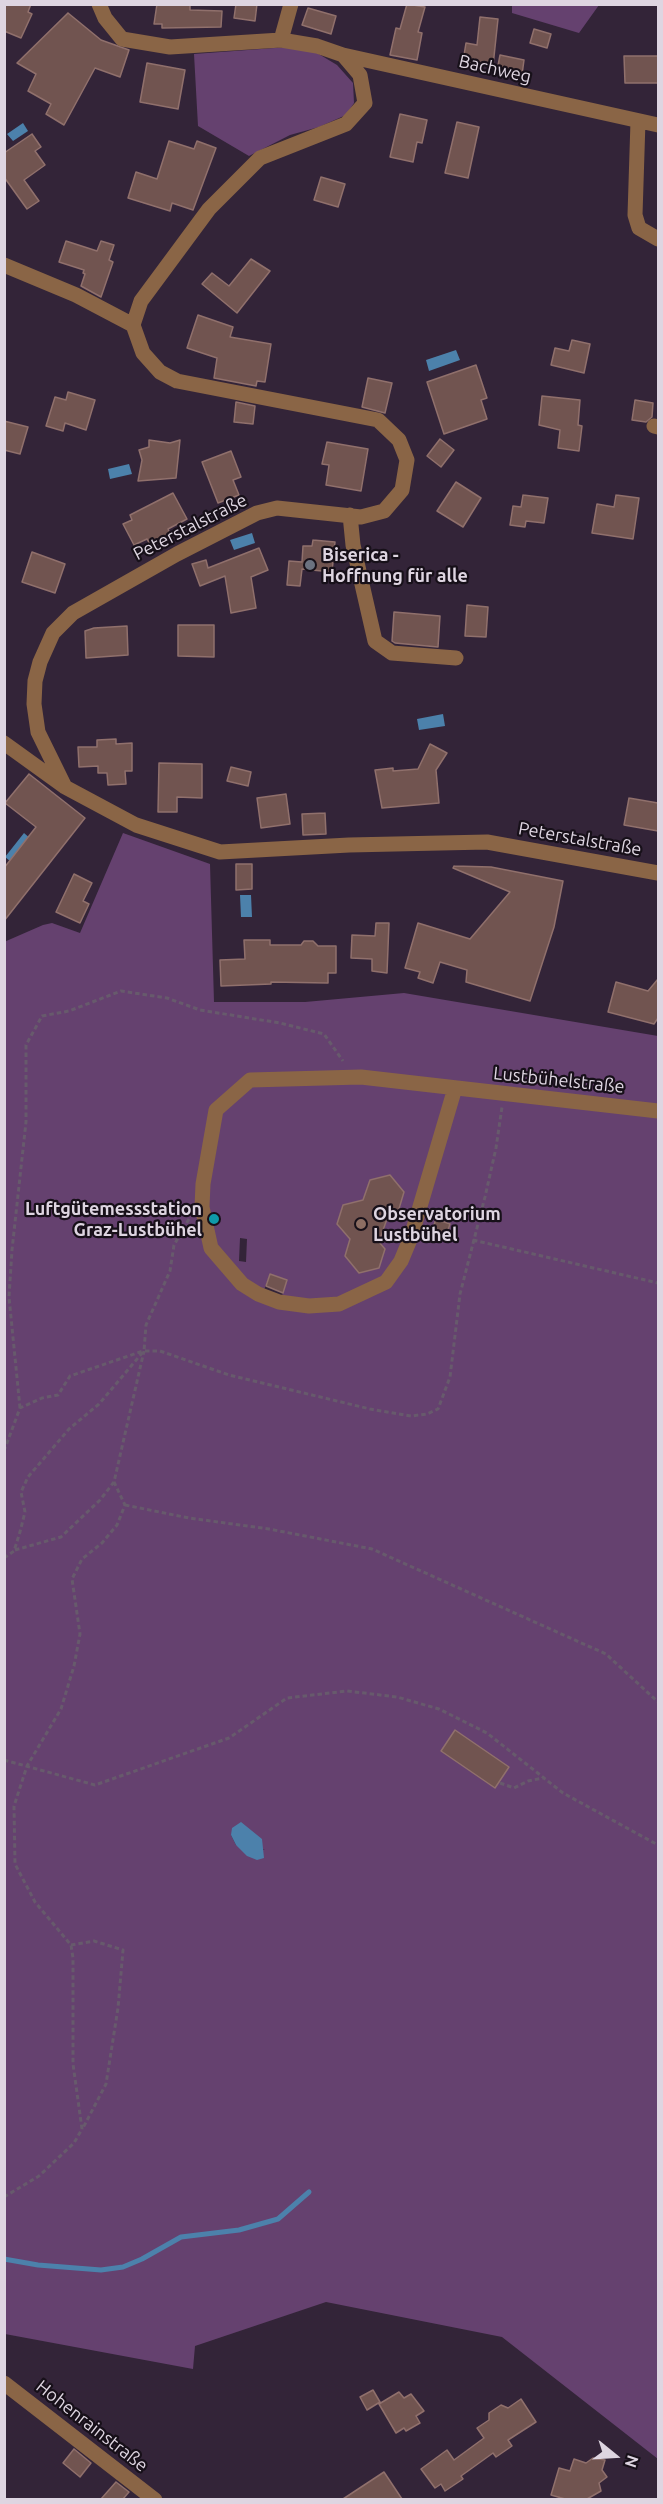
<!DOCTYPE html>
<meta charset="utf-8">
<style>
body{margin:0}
#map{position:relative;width:663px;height:2504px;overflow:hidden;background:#332438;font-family:Ubuntu,sans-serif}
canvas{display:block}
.frame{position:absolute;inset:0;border:6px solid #ded5e1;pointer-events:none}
.north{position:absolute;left:585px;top:2426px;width:60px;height:60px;-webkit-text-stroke:4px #171019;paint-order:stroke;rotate:108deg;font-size:16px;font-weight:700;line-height:24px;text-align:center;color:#ded5e1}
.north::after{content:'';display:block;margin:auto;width:21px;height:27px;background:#ded5e1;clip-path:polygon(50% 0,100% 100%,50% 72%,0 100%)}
</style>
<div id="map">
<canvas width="663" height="2504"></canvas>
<div class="frame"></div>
<div class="north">N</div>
</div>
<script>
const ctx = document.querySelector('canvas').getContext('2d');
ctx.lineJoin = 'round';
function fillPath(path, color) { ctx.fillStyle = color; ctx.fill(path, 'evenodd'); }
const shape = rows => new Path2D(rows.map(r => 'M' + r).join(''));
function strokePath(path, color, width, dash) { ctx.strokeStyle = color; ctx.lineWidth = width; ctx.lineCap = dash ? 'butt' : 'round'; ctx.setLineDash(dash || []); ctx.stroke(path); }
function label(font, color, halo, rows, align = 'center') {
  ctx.font = font + ' Ubuntu,sans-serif'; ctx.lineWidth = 4.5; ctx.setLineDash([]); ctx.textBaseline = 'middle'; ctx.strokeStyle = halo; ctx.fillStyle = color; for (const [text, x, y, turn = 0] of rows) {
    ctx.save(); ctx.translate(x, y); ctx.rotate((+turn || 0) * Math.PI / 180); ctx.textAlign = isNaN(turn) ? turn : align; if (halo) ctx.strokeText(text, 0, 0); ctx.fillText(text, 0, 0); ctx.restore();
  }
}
fillPath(shape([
 [512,5,512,4,599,5,579,33,512,13],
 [288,47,317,53,337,65,353,83,354,103,346,115,319,127,290,135,249,156,198,126,194,54],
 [123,833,210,864,214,1002,305,1002,404,993,658,1036,658,2459,502,2337,326,2302,195,2346,193,2369,5,2334,4,942,43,925,52,923,80,933],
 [390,1175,404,1192,398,1212,379,1215,386,1223,382,1233,373,1235,385,1249,379,1268,359,1273,345,1256,350,1239,337,1224,343,1205,363,1200,370,1180],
 [240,1238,247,1239,246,1262,239,1261],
 [270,1274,287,1280,282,1296,264,1290],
 [231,1835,265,1850,236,1845]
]), '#65416f');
fillPath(shape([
 [23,123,28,131,13,141,7,134],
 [456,350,460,360,429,371,426,360],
 [129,464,132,474,110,479,108,469],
 [252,533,255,543,234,550,230,540],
 [443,714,445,726,419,730,417,719],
 [24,833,32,840,10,861,5,857],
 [240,895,251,895,252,917,241,917],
 [241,1822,262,1839,264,1858,257,1860,247,1856,236,1845,231,1835,232,1828]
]), '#4c81ab');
strokePath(shape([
 [4,2259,38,2265,101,2270,123,2267,142,2259,181,2237,239,2230,278,2219,309,2192]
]), '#4c81ab', 5);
const building = shape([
 [4,4,31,4,28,12,32,14,21,38,4,31,4,4],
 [157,4,190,4,190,10,222,11,221,27,162,28,162,24,154,24,157,4],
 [236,4,257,4,255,21,234,18,236,4],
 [407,4,425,7,418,32,422,33,417,60,390,55,396,28,400,29,407,4],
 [308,8,336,16,331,34,302,25,308,8],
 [68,13,101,40,129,50,120,77,95,68,64,125,46,114,51,104,28,91,36,74,17,63,68,13],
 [480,17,498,19,493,66,463,61,466,43,477,45,480,17],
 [534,29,551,34,547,48,530,43,534,29],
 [500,55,524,60,522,75,497,71,500,55],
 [624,56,658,56,658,83,625,83,624,56],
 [147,63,185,70,178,109,140,102,147,63],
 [400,114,427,120,422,143,417,142,413,162,390,157,400,114],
 [457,122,479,127,468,178,445,173,457,122],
 [32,134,41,147,35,151,45,165,24,180,39,201,27,209,4,177,4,153,32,134],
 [169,141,194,149,197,141,216,148,193,210,172,203,170,211,128,198,136,172,157,179,169,141],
 [321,177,345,184,338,207,314,200,321,177],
 [66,241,97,251,101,241,114,245,109,260,113,262,101,297,81,286,85,274,83,273,84,270,59,262,66,241],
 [251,259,270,271,237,313,202,284,212,273,229,286,251,259],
 [198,315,233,327,230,337,271,344,265,382,257,381,256,386,214,378,217,358,187,348,198,315],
 [572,340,590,344,584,373,551,365,555,348,569,351,572,340],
 [476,365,487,398,481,400,487,419,444,434,427,382,476,365],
 [368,378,392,383,385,413,362,407,368,378],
 [68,392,95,400,86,430,65,423,63,431,46,426,55,397,66,400,68,392],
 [542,396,580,400,578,425,582,426,579,451,558,448,560,430,539,425,542,396],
 [635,400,653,403,652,417,646,422,632,420,635,400],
 [236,402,255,406,253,424,234,422,236,402],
 [4,421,28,427,20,454,4,450,4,421],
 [440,439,454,450,441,467,427,456,440,439],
 [149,440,170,443,180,440,176,478,138,481,142,460,139,450,149,447,149,440],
 [327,442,368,449,361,491,326,485,329,465,322,464,327,442],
 [231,451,241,477,233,480,239,495,218,503,202,462,231,451],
 [456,482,481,498,463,527,437,511,456,482],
 [173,493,187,519,168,529,170,534,150,544,147,539,134,545,123,524,132,520,130,515,173,493],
 [523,495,548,498,544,523,526,521,525,527,510,525,513,506,521,507,523,495],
 [616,495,639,498,633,539,592,533,597,504,614,507,616,495],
 [313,540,335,542,332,572,302,569,300,586,287,585,289,561,302,562,303,546,312,546,313,540],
 [259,548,268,570,251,577,256,608,231,613,225,576,200,586,192,564,206,560,208,568,259,548],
 [32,552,65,564,55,593,22,582,32,552],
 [467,605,488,607,486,637,465,636,467,605],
 [394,612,440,616,438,647,395,643,392,641,394,612],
 [178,625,214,625,214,657,178,656,178,625],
 [127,626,128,655,86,658,85,631,94,628,127,626],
 [116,739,116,744,132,743,132,771,125,771,126,784,108,785,107,773,98,773,98,766,79,767,78,747,97,747,97,740,116,739],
 [430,744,447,753,436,770,439,803,382,808,375,770,393,768,393,771,418,769,430,744],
 [159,763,202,764,202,798,177,797,177,812,158,812,159,763],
 [231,767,251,772,248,786,227,781,231,767],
 [29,774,85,818,4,921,4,868,36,827,5,803,29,774],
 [286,794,290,824,261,828,257,798,286,794],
 [629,798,658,803,658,831,624,825,629,798],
 [325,813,326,834,303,835,302,814,325,813],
 [236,864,252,864,252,889,236,890,236,864],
 [454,866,491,867,563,881,554,927,530,1001,466,982,467,970,440,962,433,983,418,978,420,972,405,968,418,923,470,939,510,892,453,868,454,866],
 [74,874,92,883,83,901,89,904,80,923,56,912,74,874],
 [376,923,389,923,387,973,372,971,372,959,351,958,352,935,375,936,376,923],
 [244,940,270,940,270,945,301,945,304,941,313,941,318,946,336,946,336,973,328,973,328,983,271,982,271,984,221,986,220,960,245,959,244,940],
 [658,979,658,1018,654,1024,608,1012,616,982,648,991,658,979],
 [390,1175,404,1192,398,1212,389,1213,379,1242,385,1249,379,1268,359,1273,345,1256,350,1239,337,1224,343,1205,363,1200,370,1180,390,1175],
 [436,1219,450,1224,445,1239,431,1234,436,1219],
 [270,1274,287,1280,283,1293,266,1286,270,1274],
 [455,1730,509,1767,495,1788,441,1751,455,1730],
 [373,2390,380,2402,367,2410,360,2397,373,2390],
 [399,2392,404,2398,411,2394,424,2411,416,2416,420,2423,406,2431,404,2428,396,2433,379,2404,399,2392],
 [521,2399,536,2422,508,2440,512,2446,496,2457,493,2453,461,2476,463,2479,445,2491,441,2484,435,2488,421,2469,447,2450,454,2460,484,2438,477,2428,489,2420,489,2413,501,2405,508,2408,521,2399],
 [74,2449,91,2463,80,2477,63,2463,74,2449],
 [593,2458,605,2460,602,2470,607,2477,599,2483,601,2491,587,2499,565,2499,551,2495,559,2468,570,2471,574,2459,586,2463,593,2458],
 [384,2472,402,2499,343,2499,384,2472],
 [116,2482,129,2492,123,2499,101,2499,116,2482]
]);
fillPath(building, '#715450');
strokePath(building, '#90706c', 1.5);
strokePath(shape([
 [189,1219,174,1245,170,1271,146,1325,144,1351,160,1351,229,1375,370,1409,411,1416,427,1414,438,1409,450,1377,460,1294,485,1197,496,1148,502,1107],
 [473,1240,658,1283],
 [20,1408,9,1297,12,1250,26,1122,26,1045,42,1016,69,1011,121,991,167,998,200,1010,280,1023,324,1034,343,1061],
 [4,1451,20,1408,42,1398,58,1395,70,1376,143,1351],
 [125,1505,189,1518,269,1529,372,1549,606,1654,658,1702],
 [15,1550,61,1537,100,1500,114,1482],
 [4,1558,14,1551,20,1532,25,1512,21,1492,28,1477,69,1429,99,1404,143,1352],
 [4,1760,95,1785,229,1738,287,1698,347,1691,397,1697,439,1709,487,1733,563,1793,658,1845],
 [500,1783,514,1788,528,1781,543,1778],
 [71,1945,94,1941,123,1950,118,2008,106,2084,83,2128],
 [4,2197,39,2176,74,2143,82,2129,73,2064,73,1958,71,1945,35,1902,15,1864,14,1806,27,1766,61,1709,74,1666,80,1634,72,1579,82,1559,102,1543,117,1525,125,1505,114,1482,144,1351]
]), '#675a6c', 3, [4.5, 3]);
strokePath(shape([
 [99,4,105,18,122,39,170,47,281,40,317,46,343,55,658,125],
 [281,40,291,4],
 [638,121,635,215,639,228,658,239],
 [4,265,76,295,133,325],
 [654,426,658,427],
 [350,515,353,545,375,641,392,653,456,658],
 [4,743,65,787,136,825,220,852,349,845,487,842,658,873],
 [65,787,38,732,34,704,35,681,40,662,53,633,73,613,177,554,257,513,277,508,361,517,384,511,402,490,407,460,399,440,378,420,177,381,160,372,143,353,133,325,141,301,209,209,260,158,346,124,365,103,360,75,343,55],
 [455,1088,411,1237,401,1261,386,1282,339,1304,309,1306,279,1302,258,1294,242,1284,211,1248,202,1207,203,1184,216,1110,250,1080,361,1077,658,1111],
 [4,2383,155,2500]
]), '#8a6546', 15);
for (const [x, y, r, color] of [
 [310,565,6,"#6b7280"],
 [214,1219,6,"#0f9aa8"],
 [361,1224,6,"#8d6e63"]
]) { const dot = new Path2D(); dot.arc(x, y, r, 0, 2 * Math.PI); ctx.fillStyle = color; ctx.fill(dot); strokePath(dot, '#171019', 2); }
label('18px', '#ded5e1', '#171019', [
 ["Bachweg",495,69,13],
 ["Peterstalstraße",190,527,-27],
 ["Peterstalstraße",580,839,10],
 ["Lustbühelstraße",559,1080,6],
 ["Hohenrainstraße",92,2426,38]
]);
label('bold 18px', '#ded5e1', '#171019', [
 ["Biserica -",322,555],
 ["Hoffnung für alle",322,576],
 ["Luftgütemessstation",202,1209,"right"],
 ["Graz-Lustbühel",202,1230,"right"],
 ["Observatorium",373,1214],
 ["Lustbühel",373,1235]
], 'left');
</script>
